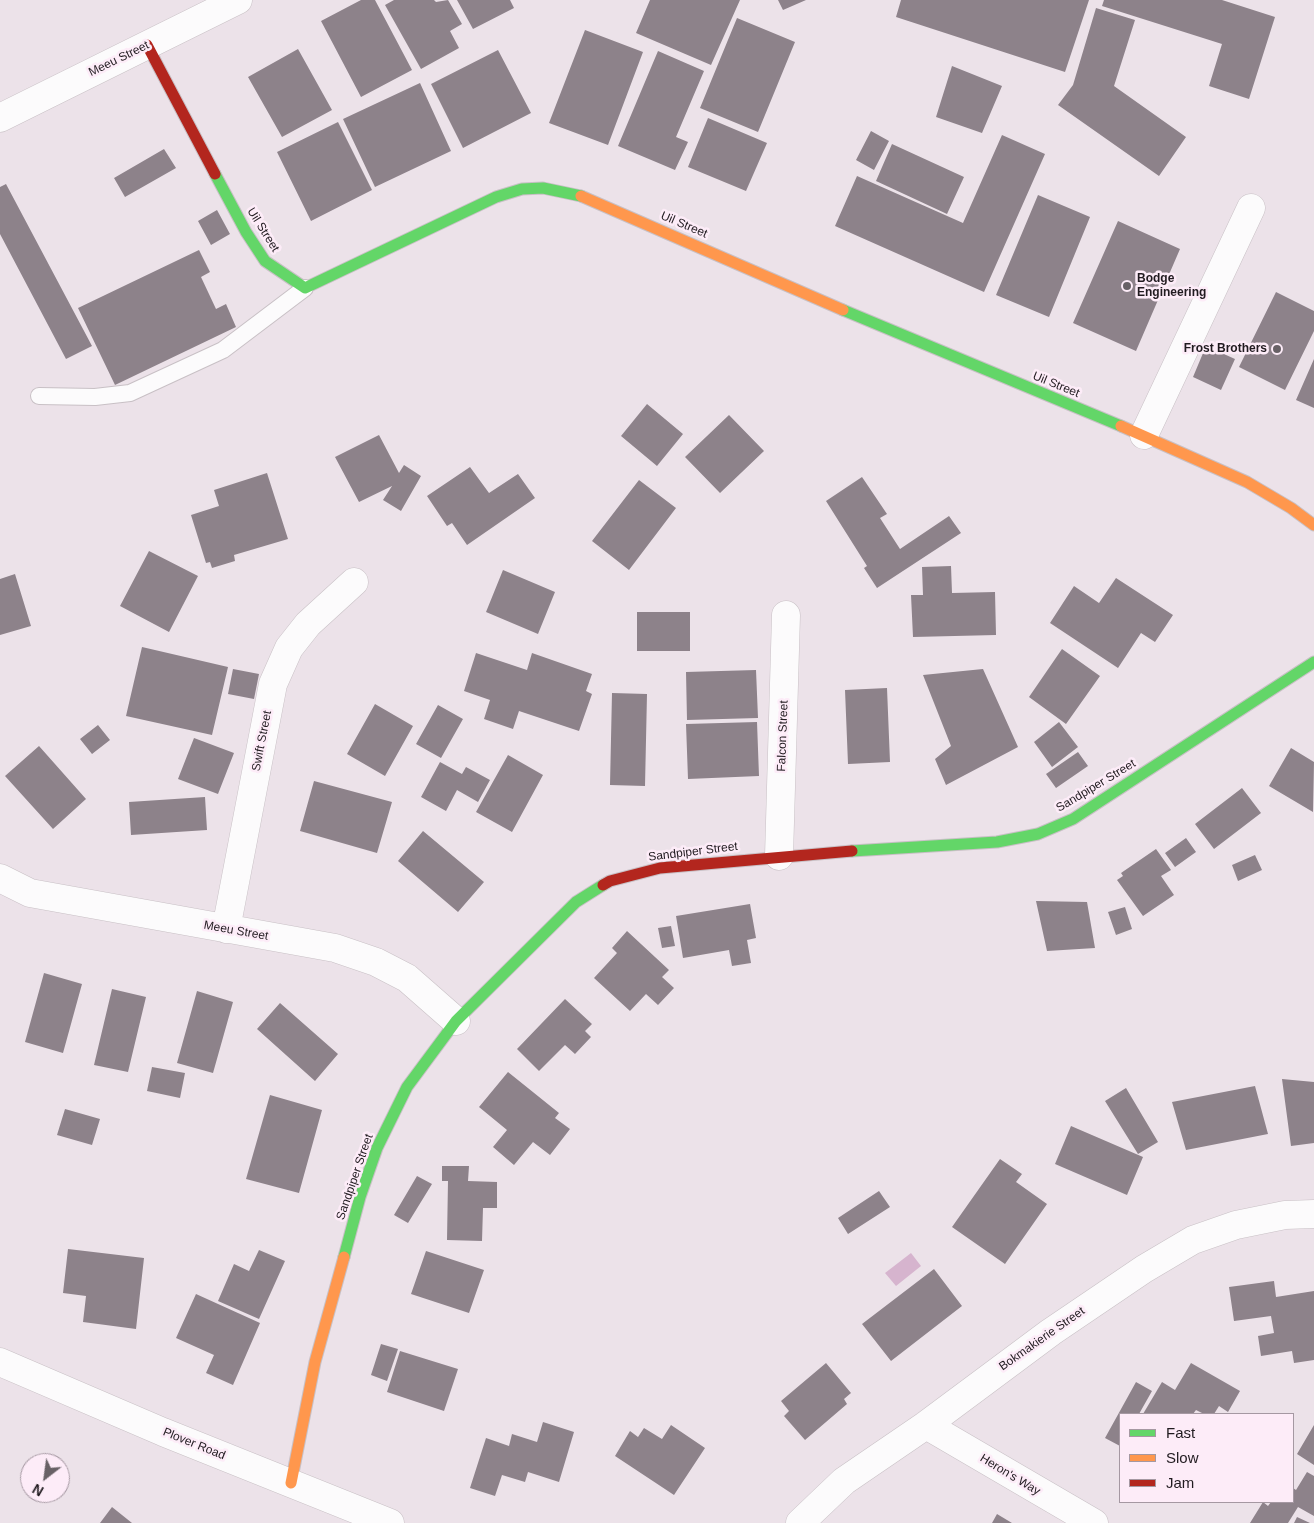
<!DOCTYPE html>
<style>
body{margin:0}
#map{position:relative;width:1314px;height:1523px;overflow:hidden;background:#ece2e9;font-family:Helvetica,sans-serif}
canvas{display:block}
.legend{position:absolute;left:1119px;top:1413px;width:175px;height:90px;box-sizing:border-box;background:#fdecf8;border:1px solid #a598a2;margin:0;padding:6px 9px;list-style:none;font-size:15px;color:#211b20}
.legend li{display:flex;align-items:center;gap:10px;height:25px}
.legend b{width:25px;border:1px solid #a598a2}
.north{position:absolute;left:20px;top:1453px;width:50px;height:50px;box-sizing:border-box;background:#fdecf8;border:1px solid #a598a2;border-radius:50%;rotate:210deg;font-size:14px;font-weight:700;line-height:20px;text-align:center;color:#211b20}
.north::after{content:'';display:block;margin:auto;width:18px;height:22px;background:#686166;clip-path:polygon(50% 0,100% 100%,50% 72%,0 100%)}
</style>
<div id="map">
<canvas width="1314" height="1523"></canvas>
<ul class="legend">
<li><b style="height:6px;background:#63d668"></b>Fast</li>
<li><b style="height:6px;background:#ff974d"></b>Slow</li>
<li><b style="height:6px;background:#b3261e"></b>Jam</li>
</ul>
<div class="north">N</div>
</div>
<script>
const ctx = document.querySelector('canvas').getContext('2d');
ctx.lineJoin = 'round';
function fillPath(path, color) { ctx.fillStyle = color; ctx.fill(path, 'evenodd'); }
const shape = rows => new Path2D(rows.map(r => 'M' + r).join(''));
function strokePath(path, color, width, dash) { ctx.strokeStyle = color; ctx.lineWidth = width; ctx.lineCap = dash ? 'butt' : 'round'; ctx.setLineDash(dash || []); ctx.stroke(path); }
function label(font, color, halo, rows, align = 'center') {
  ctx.font = font + ' Helvetica,sans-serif'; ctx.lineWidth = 5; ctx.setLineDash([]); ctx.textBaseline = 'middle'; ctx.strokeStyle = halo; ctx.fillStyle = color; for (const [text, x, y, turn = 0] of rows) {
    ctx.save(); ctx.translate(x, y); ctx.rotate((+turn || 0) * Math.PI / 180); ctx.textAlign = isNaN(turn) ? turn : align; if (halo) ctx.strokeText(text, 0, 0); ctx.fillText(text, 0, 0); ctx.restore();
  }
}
fillPath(shape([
 [911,1253,921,1266,896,1286,885,1273]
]), '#d6b4ce');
fillPath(shape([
 [361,0,375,0,412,70,361,97,321,21],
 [394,0,434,0,436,2,448,0,462,24,450,31,459,48,421,69,385,5],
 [457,0,510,0,514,8,473,29],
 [650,0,740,0,711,65,636,33],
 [778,0,806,0,783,10],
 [901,0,1089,0,1065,72,896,17],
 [1104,0,1222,0,1275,17,1249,99,1209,86,1222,44,1102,6],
 [1096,8,1135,20,1114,86,1186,137,1159,176,1058,105,1073,85],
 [737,18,795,42,758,132,700,108],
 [585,30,643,52,608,145,549,123],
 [298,49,332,110,282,137,248,77],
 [498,50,531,113,463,148,431,84],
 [658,51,704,71,676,137,688,142,675,170,618,146],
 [952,66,1002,86,982,133,936,117],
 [420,83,451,151,375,187,343,119],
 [708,118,767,143,746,191,688,167],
 [338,122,372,190,311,221,277,152],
 [871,131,889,141,874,170,856,160],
 [1002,135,1045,154,984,292,835,226,857,176,963,223],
 [892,144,964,177,947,214,876,181],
 [164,149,176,168,125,197,114,178],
 [6,184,92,346,66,359,0,234,0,187],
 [1038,195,1090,217,1049,317,996,295],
 [217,210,230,234,211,245,198,221],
 [1118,221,1180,249,1136,351,1073,323],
 [199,250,210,272,201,277,216,309,226,304,236,327,115,385,78,308],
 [1276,292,1314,311,1314,331,1285,390,1239,367],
 [1206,346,1235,359,1221,390,1193,377],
 [1314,359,1314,408,1296,400],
 [647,404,683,434,657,466,621,436],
 [729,415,764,451,720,493,685,457],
 [379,435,399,473,404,465,421,476,401,511,383,500,392,486,359,502,335,457],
 [470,467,489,493,518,474,535,498,467,545,452,523,447,526,427,496],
 [267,473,288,539,234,555,235,561,212,568,210,562,206,563,191,515,219,506,214,490],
 [862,477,887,514,880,518,900,549,949,516,961,533,877,588,864,568,867,566,826,501],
 [639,480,676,508,629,570,592,541],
 [149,551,198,576,169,632,120,606],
 [951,566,952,593,995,592,996,635,913,637,911,595,923,595,922,567],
 [503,570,555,592,538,634,486,612],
 [15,574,31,626,0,635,0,579],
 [1116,578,1173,615,1155,642,1141,633,1118,668,1050,623,1074,586,1099,603],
 [637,612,690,612,690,651,637,651],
 [142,647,228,667,212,735,126,716],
 [1062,649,1100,676,1066,724,1029,697],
 [476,653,527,670,532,653,592,674,586,691,592,694,579,731,519,711,513,729,484,719,490,700,464,691],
 [233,669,259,674,254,699,228,694],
 [983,669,1018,747,946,785,935,759,951,746,923,675],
 [756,670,758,718,687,720,686,672],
 [887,688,890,762,848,764,845,690],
 [612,693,647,694,645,786,610,785],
 [375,704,413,726,385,776,347,754],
 [438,705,463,719,441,758,416,744],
 [757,722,759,776,688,779,686,724],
 [1059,722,1078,747,1052,767,1034,742],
 [98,725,110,740,92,754,80,739],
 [194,738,234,753,218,794,178,779],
 [39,746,86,799,53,829,5,776],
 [1291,748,1314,762,1313,812,1269,786],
 [1078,752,1088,766,1056,788,1046,774],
 [508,755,543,775,512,832,476,812],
 [440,762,462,774,466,767,490,780,478,802,457,790,446,811,421,797],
 [314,781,392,802,377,853,300,831],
 [1242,788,1261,813,1214,849,1195,824],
 [205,797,207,830,131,835,129,802],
 [423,831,484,882,458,912,398,861],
 [1186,838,1196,852,1175,867,1165,853],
 [1156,849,1171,870,1161,876,1174,895,1143,916,1117,880,1123,876,1121,873],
 [1255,855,1262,870,1238,881,1232,865],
 [1036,901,1087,902,1095,948,1047,951],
 [750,904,756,938,747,940,751,963,732,966,729,950,683,958,676,916],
 [1125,907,1132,929,1116,935,1108,912],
 [671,926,675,946,662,948,658,928],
 [627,931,669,970,662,977,674,988,658,1005,646,994,630,1011,594,978,617,953,612,948],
 [44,973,82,984,63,1053,25,1042],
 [112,989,146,997,128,1072,94,1065],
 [197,991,233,1002,213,1073,177,1063],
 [565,999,592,1024,585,1031,591,1037,575,1054,565,1045,539,1071,517,1049],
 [280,1003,338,1054,315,1081,257,1029],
 [152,1067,185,1073,180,1098,147,1091],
 [508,1072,559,1113,555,1118,570,1129,550,1155,533,1142,514,1165,493,1147,507,1130,479,1107],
 [1282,1079,1314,1082,1314,1143,1291,1146],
 [1255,1086,1268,1134,1186,1150,1172,1102],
 [1126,1088,1158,1142,1138,1154,1105,1101],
 [270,1095,322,1110,299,1193,246,1179],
 [65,1109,100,1119,92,1145,57,1135],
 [1071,1126,1143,1157,1127,1195,1055,1164],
 [1000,1159,1022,1174,1016,1182,1047,1204,1005,1264,952,1227],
 [442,1166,469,1166,468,1181,497,1182,497,1208,483,1208,482,1241,447,1240,448,1181,442,1181],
 [417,1176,432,1184,408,1223,394,1215],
 [879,1191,890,1207,848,1234,838,1218],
 [68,1249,144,1258,136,1329,83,1322,86,1296,63,1293],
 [259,1250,285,1261,259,1319,218,1301,234,1264,249,1271],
 [426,1251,484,1270,469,1313,411,1294],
 [934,1269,962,1306,891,1361,862,1324],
 [1274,1281,1276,1297,1314,1291,1314,1360,1294,1363,1292,1351,1261,1356,1258,1336,1274,1333,1271,1316,1234,1321,1229,1287],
 [196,1294,260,1323,233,1385,206,1373,214,1355,176,1338],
 [381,1344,398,1349,387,1381,371,1375],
 [400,1351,458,1369,444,1411,387,1392],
 [826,1363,851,1393,844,1399,847,1404,805,1440,784,1416,789,1411,781,1401],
 [1191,1363,1240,1391,1228,1412,1219,1406,1214,1414,1204,1414,1196,1410,1193,1414,1143,1414,1162,1382,1175,1390],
 [1136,1382,1152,1391,1139,1414,1120,1414,1120,1446,1105,1438],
 [543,1422,574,1432,559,1482,528,1472,525,1482,502,1475,495,1496,470,1488,486,1438,509,1446,512,1434,537,1442],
 [671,1425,705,1448,674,1495,615,1456,630,1431,638,1437,644,1428,662,1439],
 [1314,1425,1314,1465,1297,1454],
 [1307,1472,1314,1476,1314,1516,1298,1507,1288,1523,1250,1523,1263,1502,1268,1506,1271,1502,1293,1502,1293,1488,1296,1490],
 [112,1507,132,1523,100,1523],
 [997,1514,1012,1523,992,1523],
 [1297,1517,1310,1523,1294,1523]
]), '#8d828a');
const lane = shape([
 [39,396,95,397,130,393,223,350,305,288]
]);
const street = shape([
 [0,118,238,0],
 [1144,435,1251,208],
 [779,856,786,615],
 [0,878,30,893,335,948,376,962,407,978,456,1021],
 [226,929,273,684,289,648,308,624,354,582],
 [0,1362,163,1432,390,1523],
 [926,1425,1094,1523],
 [800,1523,844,1481,926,1425,1051,1332,1144,1269,1193,1240,1236,1225,1285,1215,1314,1214]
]);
const fast = shape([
 [215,174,246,232,265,261,305,288,496,197,522,189,543,188,581,196],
 [843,310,1121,426],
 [852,851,997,842,1038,834,1073,819,1314,662],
 [344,1257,360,1197,377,1148,407,1087,456,1021,576,902,603,885]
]);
const slow = shape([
 [581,196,843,310],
 [1121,426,1247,482,1291,508,1314,525],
 [291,1483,315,1362,344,1257]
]);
const jam = shape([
 [147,45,215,174],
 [603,885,610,881,660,868,852,851]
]);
strokePath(lane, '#c8c0c5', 18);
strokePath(street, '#c8c0c5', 29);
strokePath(fast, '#c8c0c5', 13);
strokePath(slow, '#c8c0c5', 13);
strokePath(jam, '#c8c0c5', 13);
strokePath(lane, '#fcfbfc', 16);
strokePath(street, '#fcfbfc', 28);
strokePath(fast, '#63d668', 11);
strokePath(slow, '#ff974d', 11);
strokePath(jam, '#b3261e', 11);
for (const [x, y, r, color] of [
 [1127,286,5,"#686166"],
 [1277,349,5,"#686166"]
]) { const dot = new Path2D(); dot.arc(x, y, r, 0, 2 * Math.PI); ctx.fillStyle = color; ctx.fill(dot); strokePath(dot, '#fdecf8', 2); }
label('12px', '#211b20', '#fdecf8', [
 ["Meeu Street",119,59,-26],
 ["Uil Street",684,225,23],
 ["Uil Street",263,230,58],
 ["Uil Street",1056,385,22],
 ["Falcon Street",783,736,-88],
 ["Swift Street",262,741,-79],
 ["Sandpiper Street",1096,786,-31],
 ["Sandpiper Street",693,852,-7],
 ["Meeu Street",236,931,10],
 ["Sandpiper Street",355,1177,-71],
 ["Bokmakierie Street",1042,1339,-35],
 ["Plover Road",194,1444,22],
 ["Heron's Way",1010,1475,31]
]);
label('bold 12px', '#211b20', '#fdecf8', [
 ["Bodge",1137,279],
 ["Engineering",1137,293],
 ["Frost Brothers",1267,349,"right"]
], 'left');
</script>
